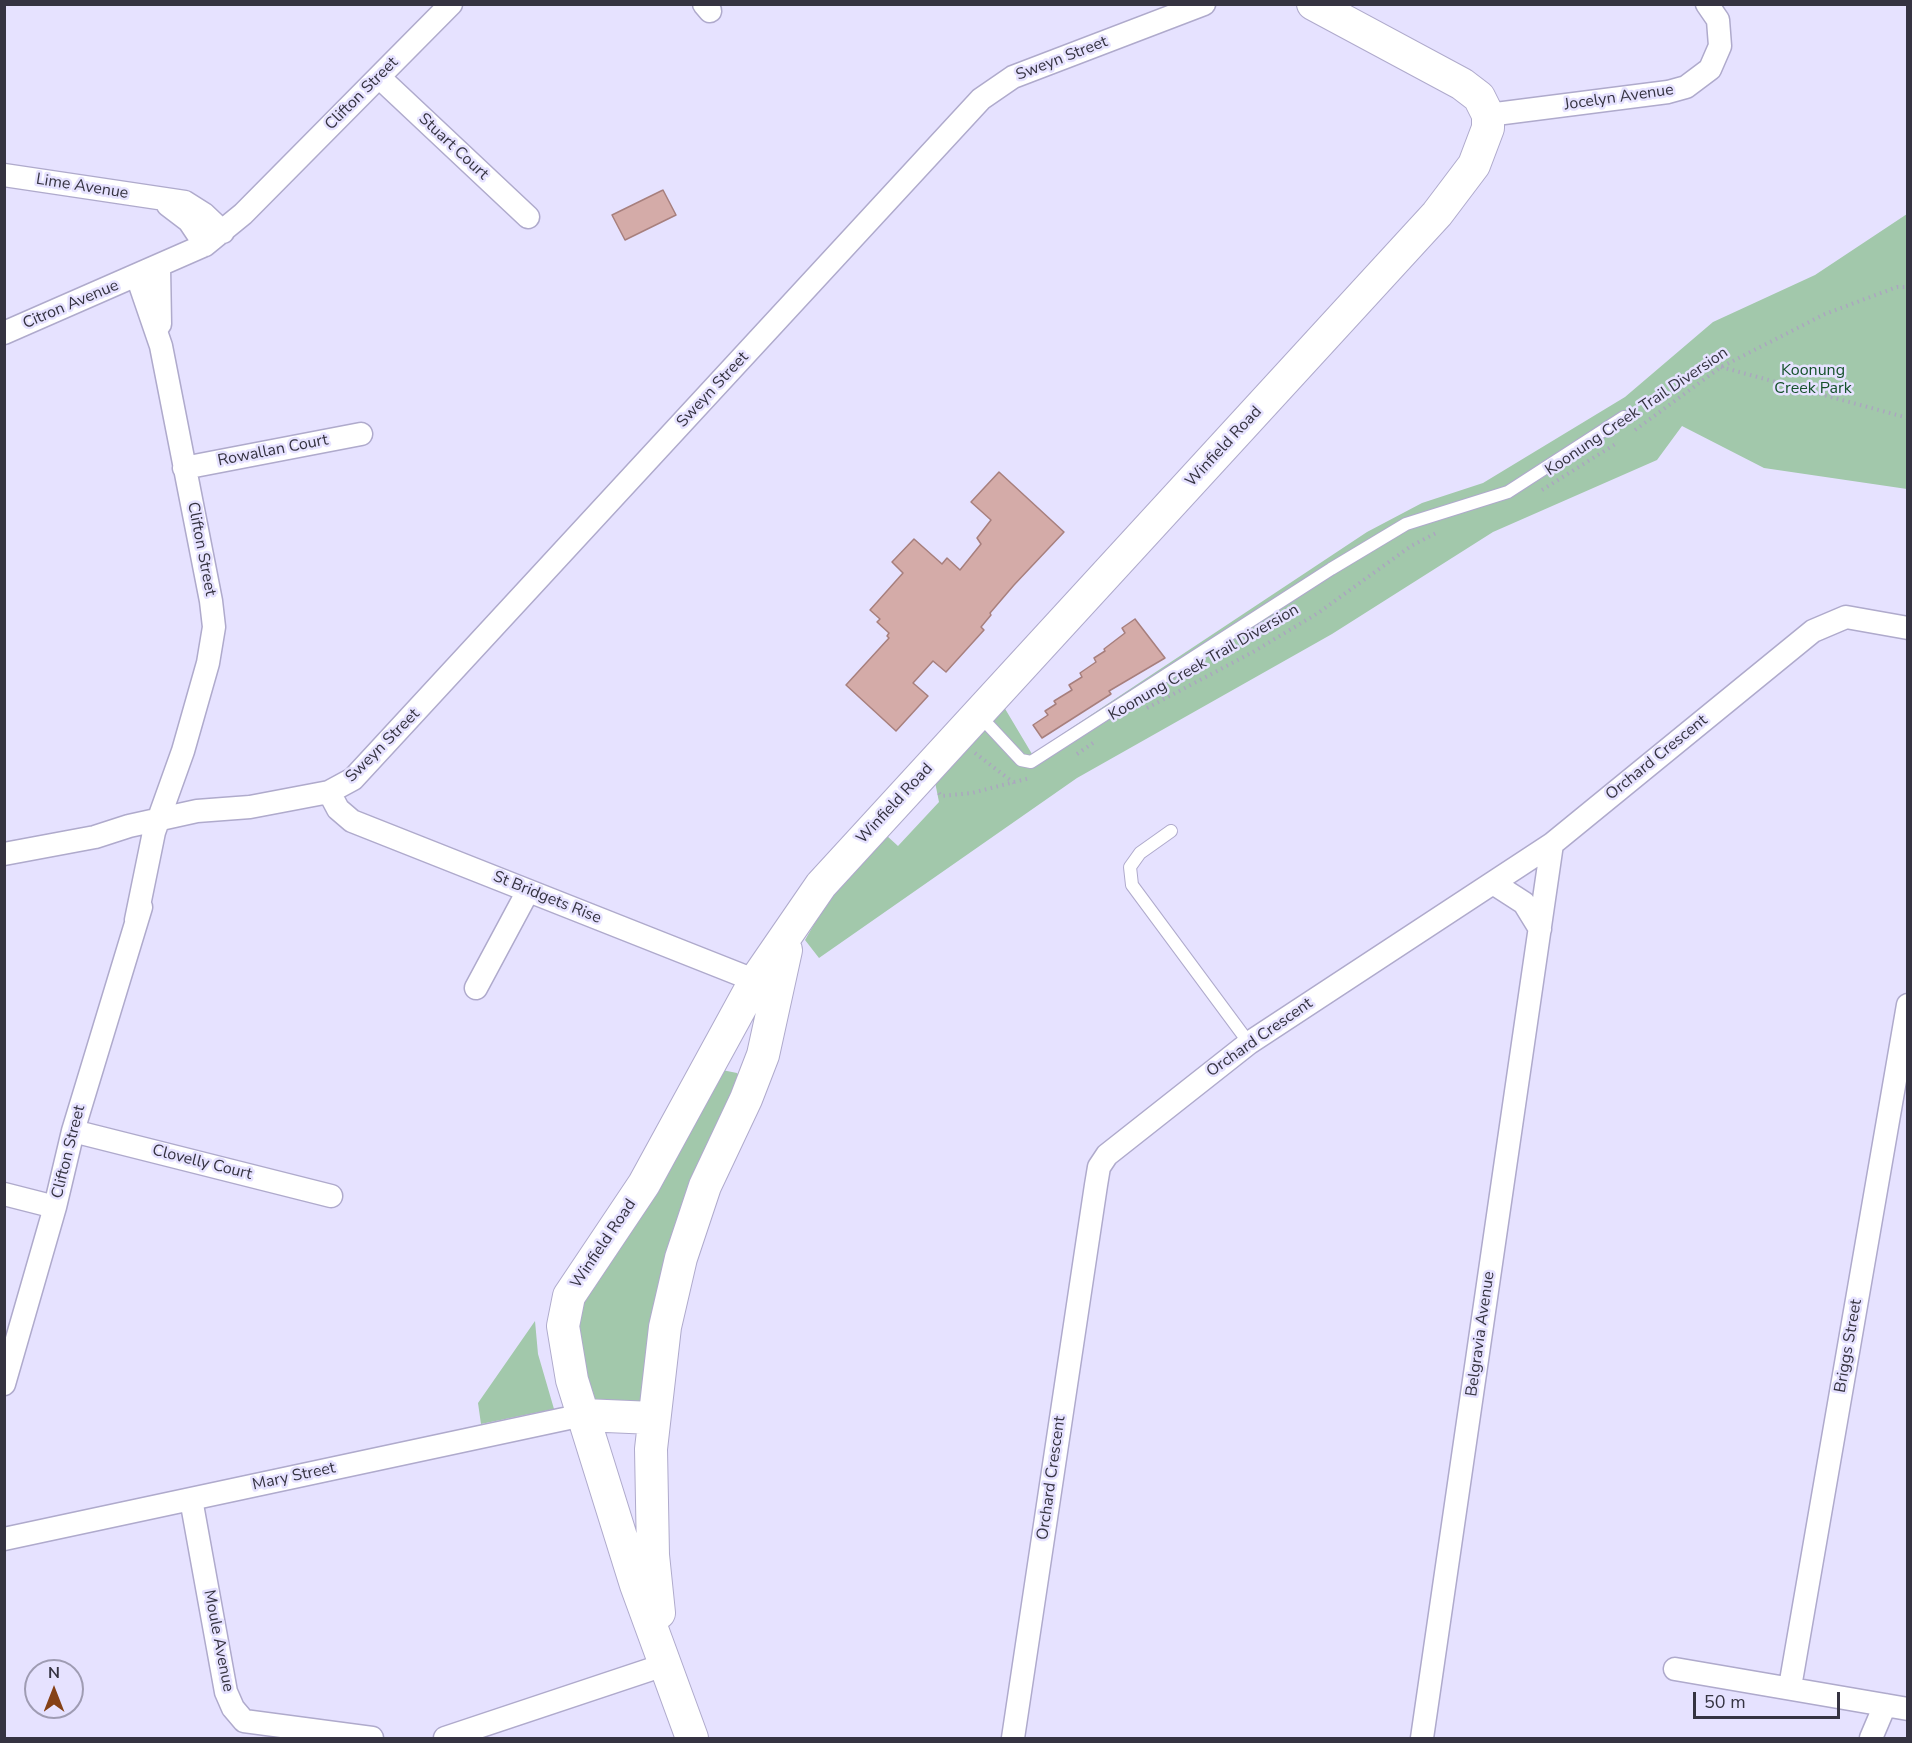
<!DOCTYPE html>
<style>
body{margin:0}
#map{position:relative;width:1912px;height:1743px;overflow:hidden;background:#e6e2ff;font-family:"Nunito Sans",sans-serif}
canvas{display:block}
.frame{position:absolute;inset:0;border:6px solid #353341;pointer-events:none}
.north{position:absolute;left:24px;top:1659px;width:60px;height:60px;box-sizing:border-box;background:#e6e2ff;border:2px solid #9f9cb3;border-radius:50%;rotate:0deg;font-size:16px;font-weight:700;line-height:24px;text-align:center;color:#353341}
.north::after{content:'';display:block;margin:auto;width:21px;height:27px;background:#854116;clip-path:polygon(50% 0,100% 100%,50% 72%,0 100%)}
.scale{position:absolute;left:1693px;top:1692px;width:147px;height:27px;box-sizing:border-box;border:3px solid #353341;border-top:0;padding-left:8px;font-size:18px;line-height:21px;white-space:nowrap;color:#353341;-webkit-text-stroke:4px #e6e2ff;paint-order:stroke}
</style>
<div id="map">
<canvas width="1912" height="1743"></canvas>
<div class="frame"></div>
<div class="north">N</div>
<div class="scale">50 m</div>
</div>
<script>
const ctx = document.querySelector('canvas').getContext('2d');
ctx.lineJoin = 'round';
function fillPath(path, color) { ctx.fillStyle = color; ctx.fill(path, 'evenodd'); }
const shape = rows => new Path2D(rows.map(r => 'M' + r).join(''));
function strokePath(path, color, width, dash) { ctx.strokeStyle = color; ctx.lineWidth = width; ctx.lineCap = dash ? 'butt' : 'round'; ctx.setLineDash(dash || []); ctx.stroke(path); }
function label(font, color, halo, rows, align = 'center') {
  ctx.font = font + ' "Nunito Sans",sans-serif'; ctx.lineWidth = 5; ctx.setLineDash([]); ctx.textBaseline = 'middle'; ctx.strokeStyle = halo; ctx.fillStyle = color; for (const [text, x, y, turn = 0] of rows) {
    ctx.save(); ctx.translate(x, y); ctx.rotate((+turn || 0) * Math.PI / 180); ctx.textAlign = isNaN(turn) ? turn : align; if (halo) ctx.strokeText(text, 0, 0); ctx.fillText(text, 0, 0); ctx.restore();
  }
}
fillPath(shape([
 [1907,214,1907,489,1764,468,1682,426,1657,460,1493,532,1332,634,1077,778,819,958,805,940,828,900,886,835,898,846,939,802,935,782,1004,707,1032,754,1367,532,1422,503,1483,483,1625,397,1713,322,1815,275],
 [722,1070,737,1073,740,1077,646,1402,591,1403,570,1318],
 [535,1321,538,1354,554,1409,481,1424,478,1403]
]), '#a2c8ab');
const building = shape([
 [663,190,676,215,625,240,612,215,663,190],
 [999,472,1064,532,1014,585,990,613,991,615,981,627,984,630,946,672,933,661,913,683,928,696,896,731,846,685,889,638,887,636,889,633,877,622,880,619,870,610,903,573,892,562,914,539,942,564,947,558,960,570,981,544,977,538,991,520,971,502,999,472],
 [1135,619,1165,658,1109,691,1111,694,1042,738,1033,725,1048,715,1045,711,1056,704,1054,701,1072,690,1069,685,1082,677,1080,673,1096,662,1094,658,1105,651,1104,649,1125,633,1122,628,1135,619]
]);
fillPath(building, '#d4aba8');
strokePath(building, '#a77f7d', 1.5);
const lane = shape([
 [979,715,1021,760,1031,762,1331,569,1406,524,1508,492,1624,417],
 [1171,831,1140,853,1130,867,1132,885,1249,1043]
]);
const street = shape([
 [704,4,710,11],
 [379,77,528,217],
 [1488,115,1668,92,1686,87,1710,69,1720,46,1718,20,1707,4],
 [4,175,185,202,204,214,223,232],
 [168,205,189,221,205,245],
 [159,267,160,324],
 [4,333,205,245,243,214,451,4],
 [184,468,361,434],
 [329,792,338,809,352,821,769,986],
 [4,854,95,837,129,826,197,811,250,807,329,792,353,779,981,99,1013,77,1204,4],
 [1493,883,1524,903,1540,929],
 [136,920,154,832,183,751,208,663,214,627,211,601,161,346,137,276],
 [476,988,528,891],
 [73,1131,331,1196],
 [4,1194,55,1207],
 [4,1384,55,1207,73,1131,141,907],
 [191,1499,226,1692,233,1708,244,1721,372,1738],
 [4,1539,583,1415],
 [1675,1669,1908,1709],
 [1790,1687,1908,1005],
 [445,1738,667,1664],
 [1013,1738,1096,1185,1099,1167,1107,1155,1249,1043,1552,844,1813,631,1846,617,1908,628],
 [1422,1738,1552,844],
 [1871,1738,1885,1705]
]);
const secondary = shape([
 [583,1415,653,1418],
 [659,1613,653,1555,651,1449,665,1327,681,1258,705,1186,746,1099,763,1055,786,950],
 [692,1738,636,1585,572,1380,563,1326,569,1296,644,1184,755,981,821,885,1437,214,1474,165,1488,128,1488,115,1479,97,1462,84,1313,4]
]);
strokePath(lane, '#afaacc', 14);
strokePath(street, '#afaacc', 25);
strokePath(secondary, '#afaacc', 34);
strokePath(shape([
 [1721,367,1908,418],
 [1635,430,1721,367,1825,314,1897,287,1908,287],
 [1542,490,1617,443],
 [1147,708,1253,652,1318,613,1411,546,1438,532],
 [975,753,1014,783],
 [1077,754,1093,743],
 [939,793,941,796,972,793,1030,778]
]), '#aba7bf', 4, [1.5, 4.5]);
strokePath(lane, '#fff', 12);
strokePath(street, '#fff', 22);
strokePath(secondary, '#fff', 32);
label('16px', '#353341', '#e6e2ff', [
 ["Sweyn Street",1062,59,-21],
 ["Clifton Street",362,94,-45],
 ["Jocelyn Avenue",1619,98,-8],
 ["Stuart Court",453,147,43],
 ["Lime Avenue",82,187,9],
 ["Citron Avenue",71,305,-23],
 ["Sweyn Street",713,390,-47],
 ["Koonung Creek Trail Diversion",1637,412,-34],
 ["Winfield Road",1224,447,-47],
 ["Rowallan Court",273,451,-11],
 ["Clifton Street",201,549,79],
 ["Koonung Creek Trail Diversion",1204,663,-30],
 ["Sweyn Street",383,746,-45],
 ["Orchard Crescent",1657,758,-39],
 ["Winfield Road",895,804,-47],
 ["St Bridgets Rise",547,898,22],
 ["Orchard Crescent",1260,1038,-35],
 ["Clifton Street",69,1152,-76],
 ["Clovelly Court",202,1163,14],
 ["Winfield Road",604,1244,-56],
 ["Belgravia Avenue",1481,1334,-82],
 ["Briggs Street",1849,1346,-80],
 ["Mary Street",294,1477,-12],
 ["Orchard Crescent",1052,1478,-82],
 ["Moule Avenue",218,1641,79]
]);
label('16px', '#15512b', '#e6e2ff', [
 ["Koonung",1813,371],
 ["Creek Park",1813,389]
]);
</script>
